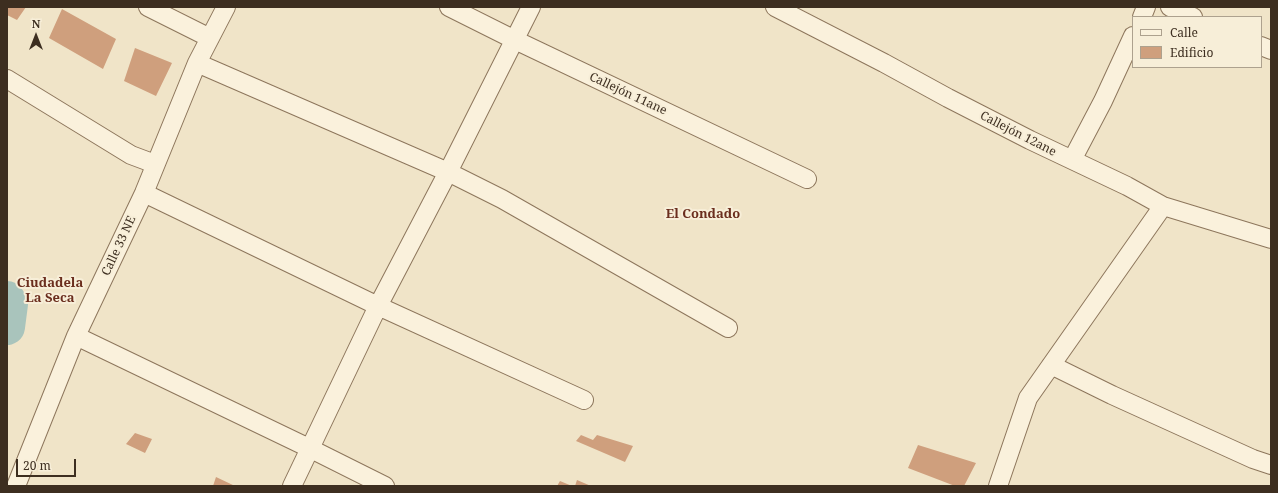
<!DOCTYPE html>
<meta charset="utf-8">
<style>
body{margin:0}
#map{position:relative;width:1278px;height:493px;overflow:hidden;background:#f0e4c8;font-family:"Noto Serif",serif}
canvas{display:block}
.frame{position:absolute;inset:0;border:8px solid #3d2e20;pointer-events:none}
.legend{position:absolute;left:1132px;top:16px;width:130px;height:52px;box-sizing:border-box;background:#f7eed8;border:1px solid #ada18e;margin:0;padding:5px 7px;list-style:none;font-size:12px;color:#3d2e20}
.legend li{display:flex;align-items:center;gap:8px;height:20px}
.legend b{width:20px;border:1px solid #ada18e}
.north{position:absolute;left:16px;top:16px;width:40px;height:40px;-webkit-text-stroke:3px #f7eed8;paint-order:stroke;rotate:0deg;font-size:11px;font-weight:700;line-height:16px;text-align:center;color:#3d2e20}
.north::after{content:'';display:block;margin:auto;width:14px;height:18px;background:#3d2e20;clip-path:polygon(50% 0,100% 100%,50% 72%,0 100%)}
.scale{position:absolute;left:16px;top:459px;width:60px;height:18px;box-sizing:border-box;border:2px solid #3d2e20;border-top:0;padding-left:5px;font-size:12px;line-height:14px;white-space:nowrap;color:#3d2e20;-webkit-text-stroke:3px #f7eed8;paint-order:stroke}
</style>
<div id="map">
<canvas width="1278" height="493"></canvas>
<div class="frame"></div>
<ul class="legend">
<li><b style="height:5px;background:#faf1dc"></b>Calle</li>
<li><b style="height:11px;background:#cf9f7d"></b>Edificio</li>
</ul>
<div class="north">N</div>
<div class="scale">20 m</div>
</div>
<script>
const ctx = document.querySelector('canvas').getContext('2d');
ctx.lineJoin = 'round';
const shape = rows => new Path2D(rows.map(r => 'M' + r).join(''));
function strokePath(path, color, width, dash) { ctx.strokeStyle = color; ctx.lineWidth = width; ctx.lineCap = dash ? 'butt' : 'round'; ctx.setLineDash(dash || []); ctx.stroke(path); }
function fillPath(path, color) { ctx.fillStyle = color; ctx.fill(path, 'evenodd'); }
function label(font, color, halo, rows, align = 'center') {
  ctx.font = font + ' "Noto Serif",serif'; ctx.lineWidth = 4; ctx.setLineDash([]); ctx.textBaseline = 'middle'; ctx.strokeStyle = halo; ctx.fillStyle = color; for (const [text, x, y, turn = 0] of rows) {
    ctx.save(); ctx.translate(x, y); ctx.rotate((+turn || 0) * Math.PI / 180); ctx.textAlign = isNaN(turn) ? turn : align; if (halo) ctx.strokeText(text, 0, 0); ctx.fillText(text, 0, 0); ctx.restore();
  }
}
strokePath(shape([
 [7,299,10,304,7,327]
]), '#a9c4bc', 36);
fillPath(shape([
 [7,7,26,7,17,20,7,15],
 [62,9,116,39,103,69,49,38],
 [135,48,172,63,156,96,124,81],
 [135,433,152,439,145,453,126,444],
 [581,435,593,440,597,435,633,446,625,462,576,441],
 [918,445,976,463,964,486,955,486,908,468],
 [216,477,235,486,213,486],
 [577,480,591,486,575,486],
 [560,481,572,486,557,486]
]), '#cf9f7d');
const minor = shape([
 [148,7,210,38],
 [449,7,515,40,807,179],
 [775,7,884,63,948,98,1030,140,1127,186,1163,206,1271,239],
 [1170,7,1193,17],
 [1142,17,1146,7],
 [1261,46,1271,50],
 [197,63,448,172,502,199,728,328],
 [7,79,131,155,155,164],
 [1072,160,1103,101,1133,36],
 [144,193,378,306,584,400],
 [76,336,309,448,385,486],
 [1051,365,1112,395,1253,459,1271,465],
 [16,486,76,336,144,193,197,63,226,7],
 [292,486,378,306,448,172,531,7],
 [998,486,1028,398,1163,206]
]);
strokePath(minor, '#8d765c', 20);
strokePath(minor, '#faf1dc', 18);
label('12px', '#3d2e20', '#f7eed8', [
 ["Callejón 11ane",628,94,25],
 ["Callejón 12ane",1018,134,27],
 ["Calle 33 NE",119,246,-65]
]);
label('bold 13px', '#6b2e1e', '#f7eed8', [
 ["El Condado",703,214],
 ["Ciudadela",50,283],
 ["La Seca",50,298]
]);
</script>
